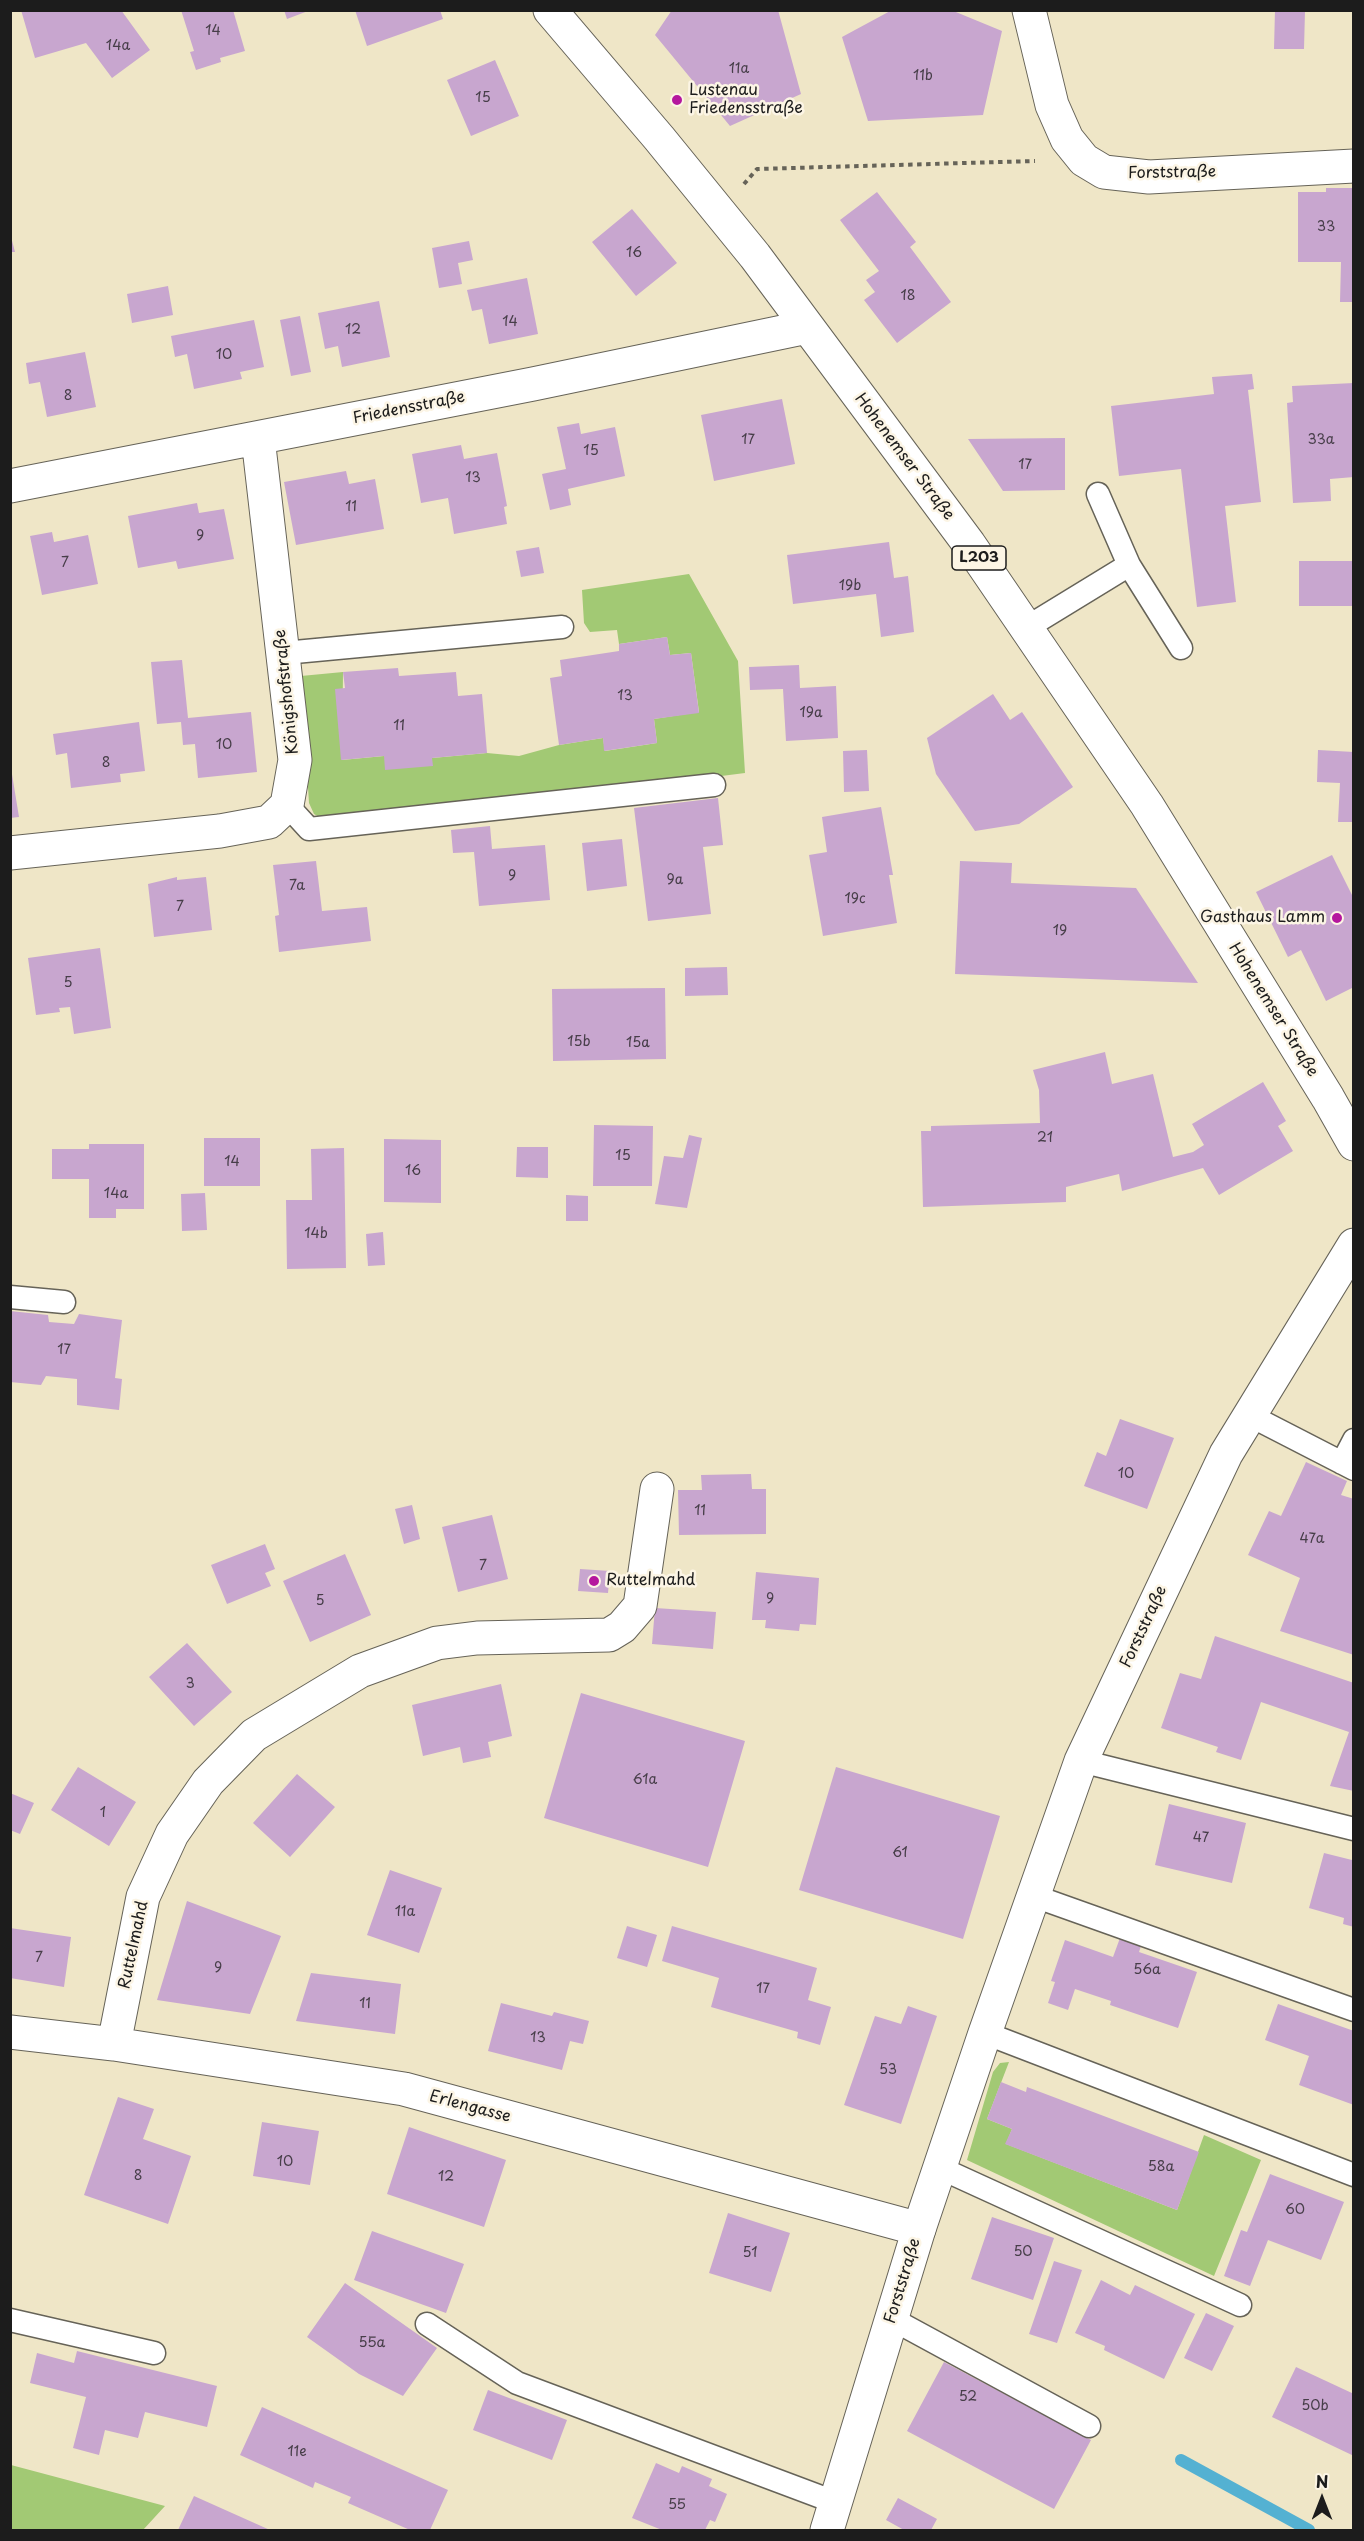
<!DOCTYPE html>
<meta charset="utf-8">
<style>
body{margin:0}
#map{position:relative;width:1364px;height:2541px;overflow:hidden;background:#efe6c7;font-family:"Playpen Sans",sans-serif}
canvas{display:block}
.frame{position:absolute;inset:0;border:12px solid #1c1c1c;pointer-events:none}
.north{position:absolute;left:1292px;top:2469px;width:60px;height:60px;-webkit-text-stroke:4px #fcf5e5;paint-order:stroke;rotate:0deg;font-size:16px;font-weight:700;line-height:24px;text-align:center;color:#1c1c1c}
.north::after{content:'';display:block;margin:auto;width:21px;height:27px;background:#1c1c1c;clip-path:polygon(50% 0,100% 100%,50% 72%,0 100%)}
</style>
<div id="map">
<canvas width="1364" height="2541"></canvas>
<div class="frame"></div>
<div class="north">N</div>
</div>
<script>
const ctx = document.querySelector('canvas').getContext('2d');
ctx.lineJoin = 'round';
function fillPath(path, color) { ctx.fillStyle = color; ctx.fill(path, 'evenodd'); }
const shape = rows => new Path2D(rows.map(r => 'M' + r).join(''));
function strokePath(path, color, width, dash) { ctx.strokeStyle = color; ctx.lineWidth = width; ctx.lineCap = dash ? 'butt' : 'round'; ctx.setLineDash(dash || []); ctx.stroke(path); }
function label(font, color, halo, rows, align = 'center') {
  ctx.font = font + ' "Playpen Sans",sans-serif'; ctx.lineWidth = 5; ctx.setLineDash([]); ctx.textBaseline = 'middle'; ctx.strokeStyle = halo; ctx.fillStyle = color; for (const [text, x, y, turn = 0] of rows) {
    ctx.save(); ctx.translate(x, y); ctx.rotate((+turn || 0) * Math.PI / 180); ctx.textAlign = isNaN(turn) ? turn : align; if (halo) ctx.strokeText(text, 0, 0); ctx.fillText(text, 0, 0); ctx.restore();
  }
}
fillPath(shape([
 [689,574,738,661,745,773,524,801,323,819,314,814,309,803,301,676,343,672,342,760,384,756,432,758,487,753,519,756,559,745,603,738,605,751,657,743,654,719,699,712,691,653,670,655,667,637,619,644,617,630,590,632,584,623,582,590],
 [1009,2062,987,2119,1012,2129,1006,2144,1177,2210,1204,2135,1261,2160,1214,2276,967,2160,993,2072,1000,2063],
 [10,2465,11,2465,165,2506,143,2530,11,2530]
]), '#a2c974');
strokePath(shape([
 [1181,2460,1309,2530]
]), '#54b1d2', 12);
fillPath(shape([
 [21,10,121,10,150,50,112,78,86,43,35,58],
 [181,10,233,10,245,51,220,58,221,62,196,70,190,52,194,51],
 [284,10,308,10,308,11,287,19],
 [355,10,440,10,443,19,367,46],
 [672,10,778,10,801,94,730,126,655,35],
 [892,10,951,10,1002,31,983,115,868,121,842,37],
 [1275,10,1305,11,1304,49,1274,49],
 [495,60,519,116,471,136,447,80],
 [1326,188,1354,188,1354,302,1340,302,1341,262,1298,262,1298,192,1326,192],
 [877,192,916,242,910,247,951,302,897,343,864,300,875,292,866,280,879,271,840,220],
 [632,209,677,263,636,296,592,242],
 [10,233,15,252,10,252],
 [469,241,473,260,458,263,462,284,439,288,432,248],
 [527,278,538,334,489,344,482,309,472,311,467,290],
 [168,286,173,315,132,323,127,294],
 [379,301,390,357,342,367,338,346,325,349,318,313],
 [300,316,311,372,291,376,280,320],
 [254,320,264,367,240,372,242,379,194,389,187,354,175,357,171,336],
 [85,352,96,407,47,417,40,382,29,384,26,363],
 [1252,374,1254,389,1248,390,1261,502,1225,506,1236,602,1197,607,1181,469,1119,476,1111,406,1214,394,1212,377],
 [1354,383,1354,477,1330,479,1331,501,1293,503,1287,403,1293,402,1292,386],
 [782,399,795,464,714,481,701,415],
 [579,423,581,434,615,427,625,476,568,489,571,505,550,510,542,474,566,469,557,427],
 [1065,438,1065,490,1003,491,968,439],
 [461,445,464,459,497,453,507,506,504,507,507,524,454,534,448,498,421,503,412,454],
 [346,471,349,484,375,479,384,529,296,545,284,482],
 [197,503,199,513,224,509,234,559,178,569,176,561,138,568,128,516],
 [52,532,54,542,88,535,98,584,42,595,30,536],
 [889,542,894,578,908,576,914,632,881,637,876,594,793,604,787,555],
 [539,547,544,573,521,577,516,551],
 [1299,561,1354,561,1354,606,1299,606],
 [667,637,670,655,691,653,699,713,654,719,657,743,604,751,603,738,559,745,550,678,562,676,560,660,619,651,619,644],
 [182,660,188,718,251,712,257,772,198,778,195,744,183,745,181,722,157,724,151,662],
 [799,665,800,688,836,686,838,738,786,741,783,689,750,690,749,667],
 [398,668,399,676,456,672,458,696,482,694,487,753,432,758,433,766,385,770,384,756,341,760,335,689,345,688,343,672],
 [993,694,1010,720,1022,712,1073,787,1019,824,975,831,936,774,927,738],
 [139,722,145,771,120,774,121,782,71,788,67,753,56,755,53,734],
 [867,750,869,791,844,792,843,751],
 [1318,750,1354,752,1354,822,1338,822,1340,783,1317,782],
 [10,762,19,817,10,818],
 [718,798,723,845,703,847,711,914,648,921,634,808],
 [881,807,893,875,889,875,897,923,823,936,809,855,827,852,822,817],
 [490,826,492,849,545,845,550,900,479,906,474,852,453,853,451,830],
 [622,839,627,886,587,891,582,843],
 [1332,855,1354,899,1354,987,1326,1001,1301,950,1288,957,1256,892],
 [316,861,322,911,367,907,371,941,279,952,275,916,279,915,273,865],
 [960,861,1012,863,1011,883,1136,888,1198,983,955,974],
 [177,877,177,880,206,877,212,930,154,937,148,884],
 [100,948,111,1028,74,1034,70,1007,59,1008,60,1012,36,1015,28,958],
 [727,967,728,995,685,996,685,968],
 [665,988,666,1059,553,1061,552,989],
 [1105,1052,1112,1084,1153,1074,1173,1157,1193,1152,1204,1145,1192,1124,1263,1082,1286,1121,1278,1126,1293,1151,1219,1195,1203,1168,1122,1191,1119,1174,1066,1187,1066,1202,923,1207,921,1131,931,1131,931,1126,1040,1123,1039,1090,1033,1070],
 [594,1125,653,1126,652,1186,593,1186],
 [689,1135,702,1138,687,1208,655,1204,664,1156,683,1158],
 [204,1138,260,1138,260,1186,204,1186],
 [384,1139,441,1140,441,1203,384,1202],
 [89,1144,144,1144,144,1209,116,1209,116,1218,89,1218,89,1179,52,1179,52,1149,89,1149],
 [517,1147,548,1147,548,1178,516,1177],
 [344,1148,346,1268,287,1269,286,1200,312,1200,311,1149],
 [205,1193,207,1230,182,1231,181,1194],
 [566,1195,588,1196,588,1221,566,1221],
 [383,1232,385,1265,368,1266,366,1234],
 [10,1311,48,1315,49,1322,74,1324,79,1314,122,1320,115,1378,122,1379,119,1410,77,1405,77,1379,46,1376,41,1385,10,1382],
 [1120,1419,1174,1438,1147,1509,1084,1486,1097,1452,1106,1456],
 [1306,1462,1347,1481,1341,1495,1354,1499,1354,1655,1280,1631,1300,1578,1248,1555,1269,1511,1281,1516],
 [751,1474,752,1489,766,1489,766,1534,679,1535,678,1490,702,1490,701,1475],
 [412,1505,420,1539,404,1544,395,1509],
 [492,1515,508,1579,458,1592,442,1527],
 [265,1544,275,1569,265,1573,271,1586,227,1604,211,1565],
 [345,1554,371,1615,310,1642,283,1581],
 [580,1569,610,1571,608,1593,578,1591],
 [756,1572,819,1578,816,1625,800,1624,799,1631,765,1628,766,1620,752,1620],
 [655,1608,716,1612,713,1649,652,1644],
 [1215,1636,1354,1683,1354,1791,1330,1786,1349,1732,1261,1702,1241,1760,1216,1752,1218,1747,1161,1728,1180,1673,1201,1679],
 [187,1643,232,1692,194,1726,149,1677],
 [501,1684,512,1736,488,1742,491,1757,463,1763,460,1747,423,1756,412,1705],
 [581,1693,745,1741,708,1867,544,1818],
 [78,1767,136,1802,109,1846,51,1810],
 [836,1767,1000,1816,963,1939,799,1890],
 [297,1774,335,1807,290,1857,253,1823],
 [10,1793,34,1803,20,1834,10,1830],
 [1169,1804,1246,1823,1232,1883,1155,1865],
 [1324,1853,1352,1860,1354,1856,1354,1927,1343,1924,1344,1918,1309,1908],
 [390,1870,442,1888,419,1953,367,1935],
 [187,1901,281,1936,250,2014,157,2000],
 [627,1926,657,1935,647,1967,617,1958],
 [672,1926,817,1968,808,2000,831,2007,820,2045,797,2038,798,2032,711,2007,719,1978,662,1961],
 [10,1928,71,1937,64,1987,10,1978],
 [1120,1938,1141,1946,1139,1952,1197,1972,1178,2028,1110,2005,1111,2001,1075,1989,1068,2010,1048,2003,1055,1982,1051,1981,1065,1940,1113,1957],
 [311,1973,401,1984,395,2034,296,2021],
 [501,2003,552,2016,554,2012,589,2021,583,2044,570,2041,562,2070,488,2051],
 [1278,2004,1354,2031,1354,2105,1299,2085,1309,2056,1265,2040],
 [908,2006,937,2016,901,2124,844,2105,875,2016,901,2024],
 [1001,2082,1026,2092,1027,2087,1199,2152,1177,2210,1005,2144,1012,2129,987,2119],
 [118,2097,154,2109,143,2139,191,2156,168,2224,84,2195],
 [262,2122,319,2131,310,2185,253,2176],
 [409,2127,506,2160,484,2227,387,2194],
 [1270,2174,1344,2202,1321,2260,1268,2240,1250,2286,1224,2276,1241,2230,1247,2232],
 [728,2213,790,2233,771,2292,709,2273],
 [992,2217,1054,2238,1033,2300,971,2279],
 [372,2231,464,2264,446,2313,354,2280],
 [1054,2261,1082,2270,1057,2343,1029,2334],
 [1101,2280,1130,2295,1135,2285,1195,2314,1164,2379,1104,2350,1105,2346,1075,2333],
 [345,2283,437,2348,403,2396,359,2374,307,2337],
 [1206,2313,1234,2326,1212,2371,1184,2358],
 [77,2351,217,2386,207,2427,145,2412,138,2438,105,2430,99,2455,73,2448,86,2397,30,2383,37,2353,74,2363],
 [944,2362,1091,2440,1054,2509,907,2431],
 [1296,2367,1354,2394,1354,2456,1272,2417],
 [488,2390,567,2420,552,2460,473,2430],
 [262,2407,448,2490,430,2530,410,2530,348,2503,351,2497,315,2482,313,2488,240,2455],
 [656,2463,679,2473,682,2466,712,2479,709,2486,727,2494,715,2522,710,2520,705,2530,662,2530,632,2518],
 [194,2496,270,2530,178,2530],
 [898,2498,937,2519,931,2530,904,2530,886,2520]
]), '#c8a6cf');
const service = shape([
 [1098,494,1129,565,1181,648],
 [1026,628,1129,565],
 [284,653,562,627],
 [287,805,309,829,714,785],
 [10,1297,64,1302],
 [1249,1415,1354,1469],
 [1342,1463,1354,1440],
 [1081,1761,1354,1829],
 [1034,1896,1354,2010],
 [985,2033,1354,2175],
 [940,2168,1240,2305],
 [892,2319,1089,2426],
 [10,2320,154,2353],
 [427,2324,517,2383,837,2503]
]);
const minor = shape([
 [1029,10,1052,105,1067,139,1084,160,1104,172,1149,177,1354,166],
 [10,486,533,384,807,327],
 [10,853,220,831,269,822,287,805,295,760,258,438],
 [10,2032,114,2044,404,2089,919,2229],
 [114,2044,143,1897,172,1834,208,1782,254,1735,360,1671,437,1643,477,1638,609,1635,622,1627,640,1606,657,1489]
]);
const tertiary = shape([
 [827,2530,919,2229,985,2033,1081,1761,1226,1454,1354,1245]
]);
const primary = shape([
 [550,10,659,138,755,256,969,544,1147,805,1328,1098,1354,1144]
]);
strokePath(service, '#666358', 25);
strokePath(minor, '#666358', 35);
strokePath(tertiary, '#666358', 35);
strokePath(primary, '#666358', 35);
strokePath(shape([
 [744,184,757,169,1035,161]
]), '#666358', 4, [4.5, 4.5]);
strokePath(service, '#fff', 22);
strokePath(minor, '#fff', 33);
strokePath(tertiary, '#fff', 33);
strokePath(primary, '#fff', 33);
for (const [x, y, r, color] of [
 [677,100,6,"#b5179e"],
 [1337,918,6,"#b5179e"],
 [594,1581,6,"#b5179e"]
]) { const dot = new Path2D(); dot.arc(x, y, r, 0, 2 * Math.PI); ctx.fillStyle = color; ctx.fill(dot); strokePath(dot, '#fcf5e5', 2); }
label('14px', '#473e49', null, [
 ["14",213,31],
 ["14a",118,46],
 ["11a",739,69],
 ["11b",923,76],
 ["15",483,98],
 ["33",1326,227],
 ["16",634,253],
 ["18",908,296],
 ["14",510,322],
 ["12",353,330],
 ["10",224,355],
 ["8",68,396],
 ["17",748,440],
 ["33a",1321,440],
 ["15",591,451],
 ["17",1025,465],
 ["13",473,478],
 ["11",351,507],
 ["9",200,536],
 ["7",65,563],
 ["19b",850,586],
 ["13",625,696],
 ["19a",811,713],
 ["11",399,726],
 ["10",224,745],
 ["8",106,763],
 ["9",512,876],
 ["9a",675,880],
 ["7a",297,886],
 ["19c",855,899],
 ["7",180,907],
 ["19",1060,931],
 ["5",68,983],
 ["15b",579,1042],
 ["15a",638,1043],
 ["21",1045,1138],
 ["15",623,1156],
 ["14",232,1162],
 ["16",413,1171],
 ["14a",116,1194],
 ["14b",316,1234],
 ["17",64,1350],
 ["10",1126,1474],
 ["11",700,1511],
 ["47a",1312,1539],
 ["7",483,1566],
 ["9",770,1599],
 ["5",320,1601],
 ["3",190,1684],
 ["61a",645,1780],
 ["1",103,1813],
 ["47",1201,1838],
 ["61",900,1853],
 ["11a",405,1912],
 ["7",39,1958],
 ["9",218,1968],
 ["56a",1147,1970],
 ["17",763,1989],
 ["11",365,2004],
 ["13",538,2038],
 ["53",888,2070],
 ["10",285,2162],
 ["58a",1161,2167],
 ["8",138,2176],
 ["12",446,2177],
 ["60",1295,2210],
 ["50",1023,2252],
 ["51",750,2253],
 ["55a",372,2343],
 ["52",968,2397],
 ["50b",1315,2406],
 ["11e",297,2452],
 ["55",677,2505]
]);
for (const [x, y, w] of [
 [979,558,54]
]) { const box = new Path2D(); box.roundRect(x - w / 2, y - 12, w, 24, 4.5); ctx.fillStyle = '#fcf5e5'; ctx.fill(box); strokePath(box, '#1c1c1c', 1.5); }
label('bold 15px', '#1c1c1c', null, [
 ["L203",979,558]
]);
label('16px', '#1c1c1c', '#fcf5e5', [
 ["Lustenau",689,91],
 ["Friedensstraße",689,109],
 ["Gasthaus Lamm",1325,918,"right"],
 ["Ruttelmahd",606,1581]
], 'left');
label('16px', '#1c1c1c', '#fcf5e5', [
 ["Forststraße",1172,173,-1],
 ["Friedensstraße",409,408,-11],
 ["Hohenemser Straße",904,457,53],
 ["Königshofstraße",287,692,-96],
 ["Hohenemser Straße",1273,1010,58],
 ["Forststraße",1144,1627,-65],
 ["Ruttelmahd",134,1945,-78],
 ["Erlengasse",470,2107,15],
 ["Forststraße",903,2281,-73]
]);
</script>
